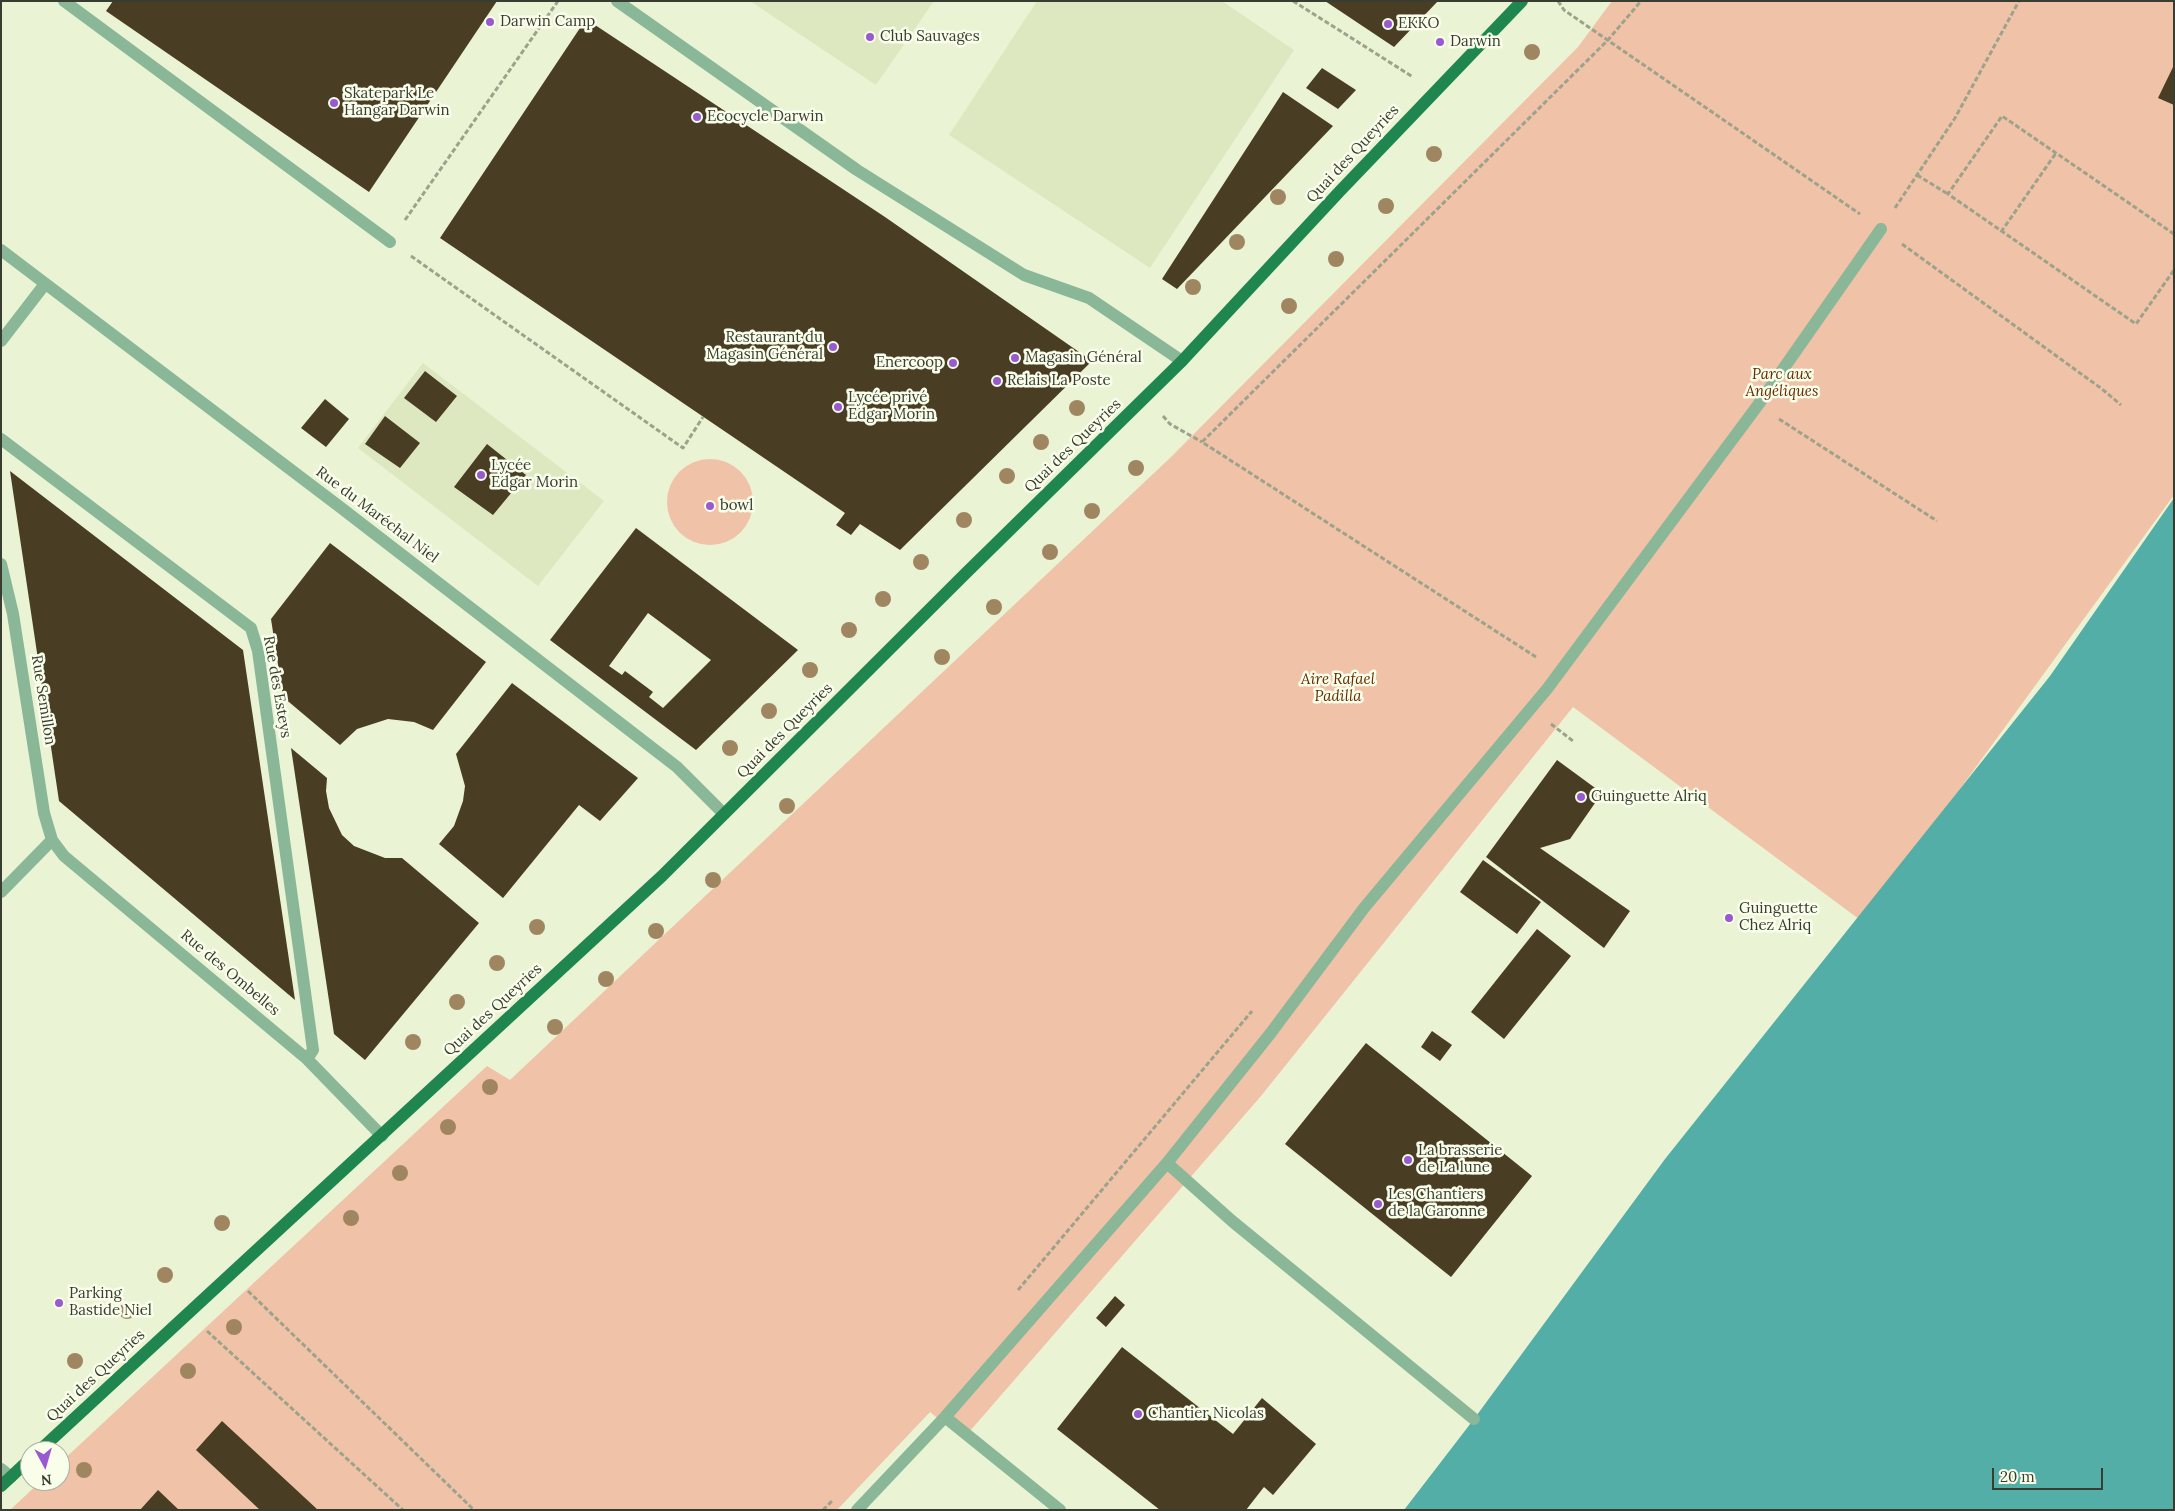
<!DOCTYPE html>
<meta charset="utf-8">
<style>
body{margin:0}
#map{position:relative;width:2175px;height:1511px;overflow:hidden;background:#eaf3d3;font-family:Lora,serif}
canvas{display:block}
.frame{position:absolute;inset:0;border:2px solid #393c30;pointer-events:none}
.north{position:absolute;left:20px;top:1441px;width:50px;height:50px;box-sizing:border-box;background:#f9feeb;border:1px solid #acb0a0;border-radius:50%;rotate:174deg;font-size:14px;font-weight:700;line-height:20px;text-align:center;color:#393c30}
.north::after{content:'';display:block;margin:auto;width:18px;height:22px;background:#9959cf;clip-path:polygon(50% 0,100% 100%,50% 72%,0 100%)}
.scale{position:absolute;left:1992px;top:1468px;width:111px;height:22px;box-sizing:border-box;border:2px solid #393c30;border-top:0;padding-left:6px;font-size:15px;line-height:18px;white-space:nowrap;color:#393c30;-webkit-text-stroke:4px #f9feeb;paint-order:stroke}
</style>
<div id="map">
<canvas width="2175" height="1511"></canvas>
<div class="frame"></div>
<div class="north">N</div>
<div class="scale">20 m</div>
</div>
<script>
const ctx = document.querySelector('canvas').getContext('2d');
ctx.lineJoin = 'round';
function fillPath(path, color) { ctx.fillStyle = color; ctx.fill(path, 'evenodd'); }
const shape = rows => new Path2D(rows.map(r => 'M' + r).join(''));
function strokePath(path, color, width, dash) { ctx.strokeStyle = color; ctx.lineWidth = width; ctx.lineCap = dash ? 'butt' : 'round'; ctx.setLineDash(dash || []); ctx.stroke(path); }
function label(font, color, halo, rows, align = 'center') {
  ctx.font = font + ' Lora,serif'; ctx.lineWidth = 5; ctx.setLineDash([]); ctx.textBaseline = 'middle'; ctx.strokeStyle = halo; ctx.fillStyle = color; for (const [text, x, y, turn = 0] of rows) {
    ctx.save(); ctx.translate(x, y); ctx.rotate((+turn || 0) * Math.PI / 180); ctx.textAlign = isNaN(turn) ? turn : align; if (halo) ctx.strokeText(text, 0, 0); ctx.fillText(text, 0, 0); ctx.restore();
  }
}
fillPath(shape([
 [750,1,934,1,876,85],
 [1037,1,1222,1,1294,50,1150,268,949,135],
 [423,363,604,501,538,586,358,448]
]), '#dde8c1');
fillPath(shape([
 [1612,1,2174,1,2174,495,1863,922,1573,707,1261,1096,963,1439,930,1412,837,1510,10,1510,41,1481,60,1481,60,1463,487,1066,510,1080,1170,458,1578,47],
 '667 502a43 43 0 1 1 86 0a43 43 0 1 1-86 0Z'
]), '#f0c2a8');
fillPath(shape([
 [2174,498,2174,1510,1404,1510,1474,1419,1665,1159,2050,676]
]), '#53aea8');
fillPath(shape([
 [113,1,497,1,369,192,106,11],
 [1325,1,1438,1,1394,47],
 [586,19,885,217,1092,361,900,550,860,524,851,535,836,525,845,513,440,238],
 [2174,65,2174,105,2158,98],
 [1322,68,1356,90,1338,109,1306,88],
 [1283,92,1333,126,1177,289,1162,279],
 [425,371,457,396,436,422,404,398],
 [325,399,349,419,326,447,301,428],
 [385,416,420,443,400,468,365,444],
 [487,444,526,475,493,515,454,487],
 [10,471,243,650,295,1000,59,801],
 [636,528,798,650,696,750,550,640],
 [648,613,711,660,663,708,649,697,653,692,625,671,622,675,609,666],
 [330,543,486,662,433,730,414,722,388,719,357,729,340,745,283,697,271,619],
 [512,683,638,778,600,821,579,805,503,898,439,844,454,826,463,801,465,786,456,754],
 [291,748,327,778,326,791,329,808,342,835,354,846,385,858,402,858,479,923,365,1060,334,1034],
 [1557,760,1602,793,1570,839,1540,848,1630,911,1604,948,1486,857],
 [1483,860,1541,902,1517,934,1460,892],
 [1537,929,1571,956,1504,1039,1471,1012],
 [1432,1031,1452,1045,1440,1061,1421,1047],
 [1366,1043,1532,1176,1451,1277,1285,1144],
 [1115,1296,1125,1305,1106,1327,1096,1318],
 [1122,1347,1233,1434,1262,1398,1316,1444,1273,1495,1264,1487,1246,1510,1160,1510,1057,1429],
 [222,1421,318,1510,260,1510,196,1450],
 [158,1490,179,1510,140,1510]
]), '#493d24');
strokePath(shape([
 [1293,1,1413,77],
 [1558,1,1564,10,1860,214],
 [1917,175,1948,194],
 [1895,208,1955,118,2019,1],
 [405,220,558,1],
 [2001,232,2056,153],
 [2174,234,2002,116,1948,194,2136,324,2174,270],
 [1902,244,2102,389,2121,405],
 [411,256,683,448,703,417],
 [1163,416,1170,424,1202,442],
 [1779,419,1937,521],
 [1536,657,1202,442,1608,40,1641,1],
 [1551,724,1573,741],
 [1018,1290,1252,1011],
 [248,1291,474,1510],
 [207,1331,403,1510],
 [823,1510,833,1500]
]), '#9ca28b', 3, [5, 2.5]);
strokePath(shape([
 [64,1,390,242],
 [617,1,857,170,1024,275,1089,298,1182,361],
 [1,250,340,507,677,767,724,814],
 [1,341,45,284],
 [1,439,251,628,258,651,313,1050,307,1059],
 [1,564,13,614,44,813,52,840,64,856,307,1059,382,1136],
 [1,892,52,840],
 [1167,1163,1232,1221,1474,1419],
 [945,1417,1060,1510],
 [1,1469,11,1477],
 [857,1510,945,1417,1167,1163,1270,1034,1364,908,1547,689,1758,405,1881,229]
]), '#89b798', 12);
strokePath(shape([
 [39,1451,662,876,965,574,1182,361,1340,191,1522,1],
 [1,1486,30,1459]
]), '#1f864f', 12);
ctx.fillStyle = '#a08660';
for (const [x, y] of [
 [1532,52],
 [1434,154],
 [1278,197],
 [1386,206],
 [1237,242],
 [1336,259],
 [1193,287],
 [1289,306],
 [1077,408],
 [1041,442],
 [1136,468],
 [1007,476],
 [1092,511],
 [964,520],
 [1050,552],
 [921,562],
 [883,599],
 [994,607],
 [849,630],
 [942,657],
 [810,670],
 [769,711],
 [730,748],
 [787,806],
 [713,880],
 [537,927],
 [656,931],
 [497,963],
 [606,979],
 [457,1002],
 [555,1027],
 [413,1042],
 [490,1087],
 [448,1127],
 [400,1173],
 [351,1218],
 [222,1223],
 [165,1275],
 [127,1311],
 [234,1327],
 [75,1361],
 [188,1371],
 [84,1470]
]) { ctx.beginPath(); ctx.arc(x, y, 8, 0, 2 * Math.PI); ctx.fill(); }
for (const [x, y, r, color] of [
 [490,22,5,"#9959cf"],
 [1388,24,5,"#9959cf"],
 [870,37,5,"#9959cf"],
 [1440,42,5,"#9959cf"],
 [334,103,5,"#9959cf"],
 [697,117,5,"#9959cf"],
 [833,347,5,"#9959cf"],
 [1015,358,5,"#9959cf"],
 [953,363,5,"#9959cf"],
 [997,381,5,"#9959cf"],
 [838,407,5,"#9959cf"],
 [481,475,5,"#9959cf"],
 [710,506,5,"#9959cf"],
 [1581,797,5,"#9959cf"],
 [1729,918,5,"#9959cf"],
 [1408,1160,5,"#9959cf"],
 [1378,1204,5,"#9959cf"],
 [59,1303,5,"#9959cf"],
 [1138,1414,5,"#9959cf"]
]) { const dot = new Path2D(); dot.arc(x, y, r, 0, 2 * Math.PI); ctx.fillStyle = color; ctx.fill(dot); strokePath(dot, '#f9feeb', 2); }
label('15px', '#393c30', '#f9feeb', [
 ["Darwin Camp",500,22],
 ["EKKO",1398,24],
 ["Club Sauvages",880,37],
 ["Darwin",1450,42],
 ["Skatepark Le",344,94],
 ["Hangar Darwin",344,111],
 ["Ecocycle Darwin",707,117],
 ["Restaurant du",823,338,"right"],
 ["Magasin Général",823,355,"right"],
 ["Magasin Général",1025,358],
 ["Enercoop",943,363,"right"],
 ["Relais La Poste",1007,381],
 ["Lycée privé",848,398],
 ["Edgar Morin",848,415],
 ["Lycée",491,466],
 ["Edgar Morin",491,483],
 ["bowl",720,506],
 ["Guinguette Alriq",1591,797],
 ["Guinguette",1739,909],
 ["Chez Alriq",1739,926],
 ["La brasserie",1418,1151],
 ["de La lune",1418,1168],
 ["Les Chantiers",1388,1195],
 ["de la Garonne",1388,1212],
 ["Parking",69,1294],
 ["Bastide Niel",69,1311],
 ["Chantier Nicolas",1148,1414]
], 'left');
label('15px', '#393c30', '#f9feeb', [
 ["Quai des Queyries",1353,154,-47],
 ["Quai des Queyries",1073,446,-44],
 ["Rue du Maréchal Niel",377,515,37],
 ["Rue des Esteys",277,687,80],
 ["Rue Semillon",43,700,81],
 ["Quai des Queyries",785,731,-45],
 ["Rue des Ombelles",230,973,40],
 ["Quai des Queyries",493,1010,-43],
 ["Quai des Queyries",96,1376,-43]
]);
label('italic 15px', '#642c01', '#f9feeb', [
 ["Parc aux",1782,375],
 ["Angéliques",1782,392],
 ["Aire Rafael",1338,680],
 ["Padilla",1338,697]
]);
</script>
